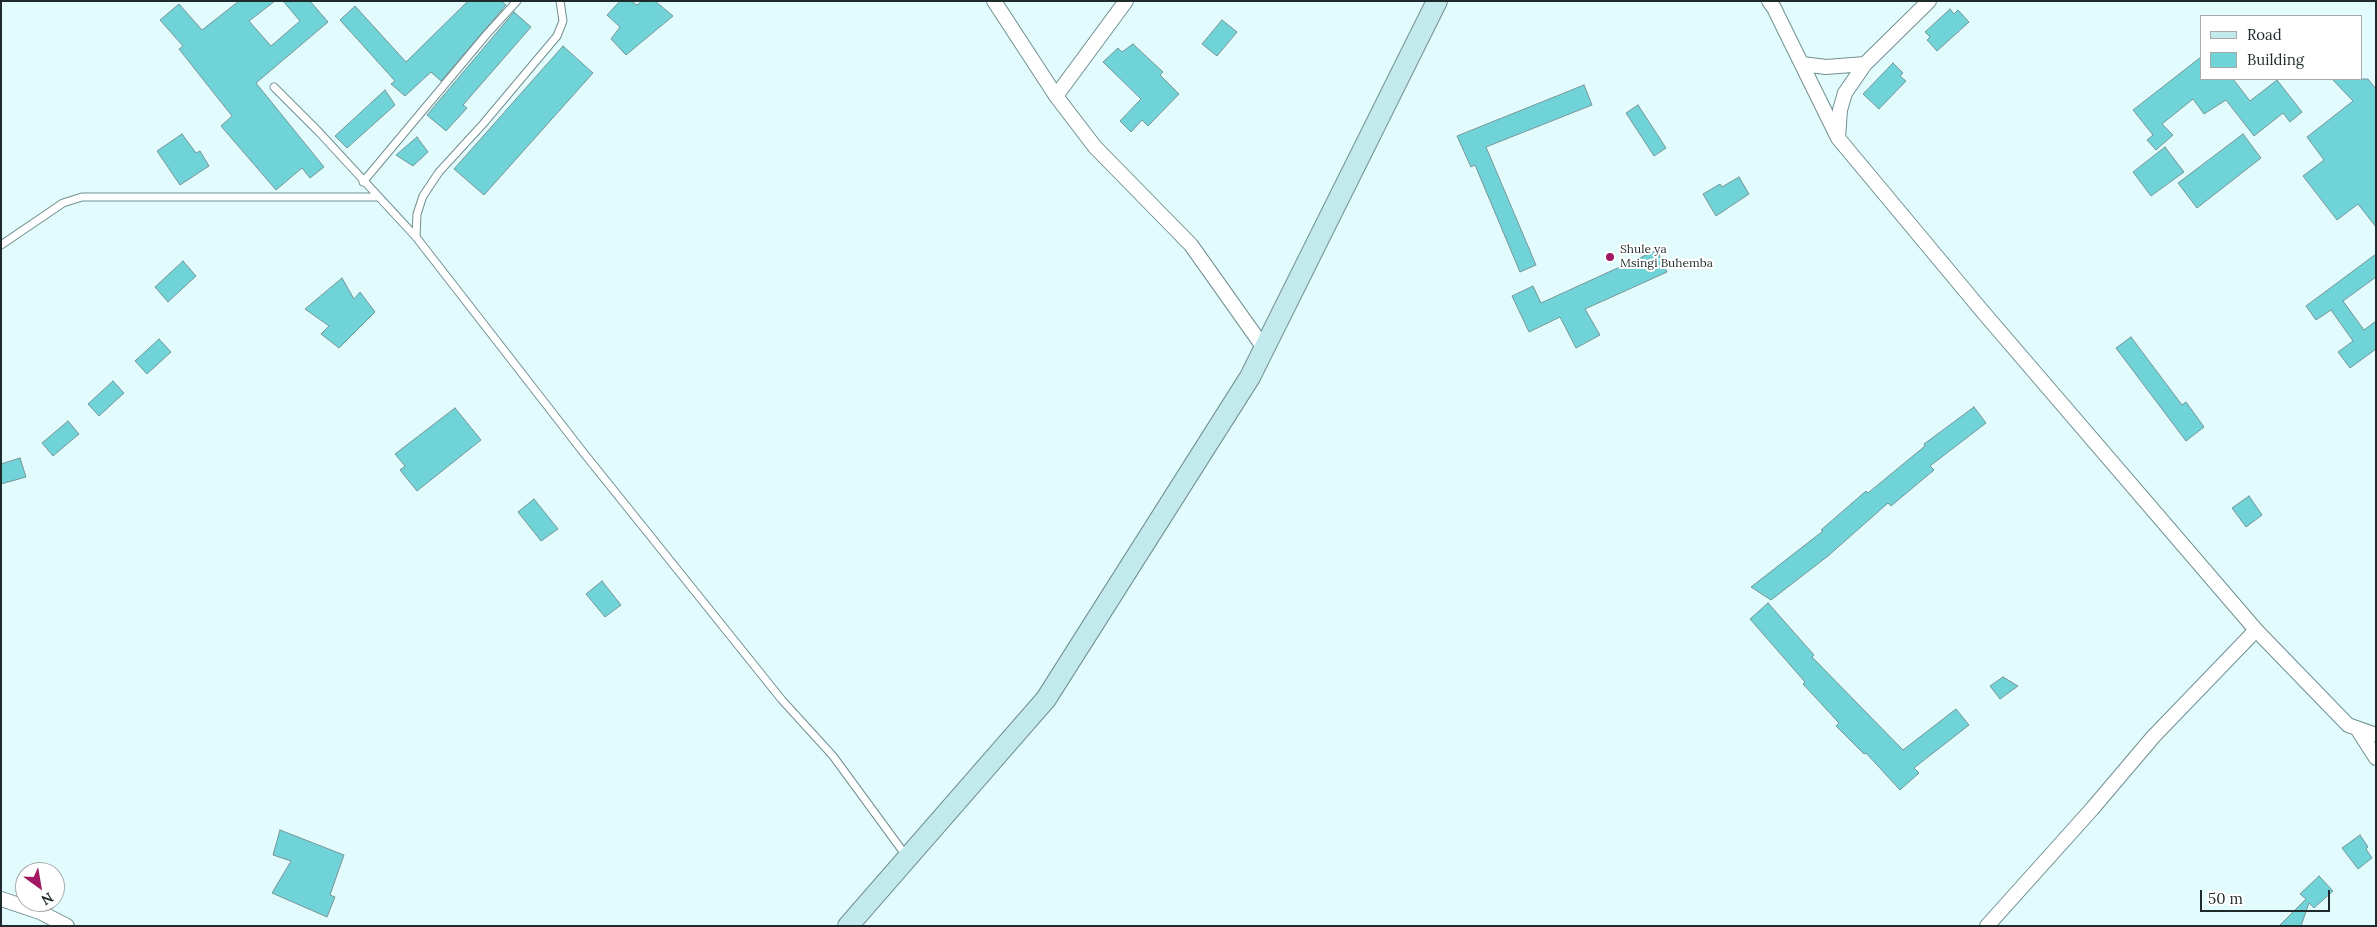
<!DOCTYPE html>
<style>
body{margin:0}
#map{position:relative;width:2377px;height:927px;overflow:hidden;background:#e2fcfd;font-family:Lora,serif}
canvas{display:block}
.frame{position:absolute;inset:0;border:2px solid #1e2a2b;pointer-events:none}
.legend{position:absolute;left:2200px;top:15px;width:162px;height:65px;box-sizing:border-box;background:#fff;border:1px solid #a5aaaa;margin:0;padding:6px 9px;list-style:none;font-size:15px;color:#1e2a2b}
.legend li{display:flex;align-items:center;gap:10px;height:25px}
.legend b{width:25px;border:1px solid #a5aaaa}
.north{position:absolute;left:15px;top:862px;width:50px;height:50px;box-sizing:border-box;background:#fff;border:1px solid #a5aaaa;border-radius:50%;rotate:148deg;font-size:14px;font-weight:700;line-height:20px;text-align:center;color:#1e2a2b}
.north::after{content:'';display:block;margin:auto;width:18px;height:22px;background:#a11761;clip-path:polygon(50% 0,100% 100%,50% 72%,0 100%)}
.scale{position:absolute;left:2200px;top:890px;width:130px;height:22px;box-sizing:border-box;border:2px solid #1e2a2b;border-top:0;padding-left:6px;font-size:15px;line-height:18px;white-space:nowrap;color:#1e2a2b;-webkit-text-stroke:4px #fff;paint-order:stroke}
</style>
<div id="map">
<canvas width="2377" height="927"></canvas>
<div class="frame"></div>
<ul class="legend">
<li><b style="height:6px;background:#c2eaec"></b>Road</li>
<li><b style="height:14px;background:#70d3d8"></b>Building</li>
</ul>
<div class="north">N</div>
<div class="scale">50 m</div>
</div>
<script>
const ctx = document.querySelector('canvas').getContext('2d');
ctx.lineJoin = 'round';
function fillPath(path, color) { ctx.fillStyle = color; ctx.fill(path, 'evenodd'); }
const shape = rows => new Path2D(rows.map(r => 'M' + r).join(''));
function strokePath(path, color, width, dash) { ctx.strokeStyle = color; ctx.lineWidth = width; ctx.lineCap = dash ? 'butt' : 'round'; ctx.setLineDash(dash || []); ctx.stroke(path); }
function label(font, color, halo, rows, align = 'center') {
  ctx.font = font + ' Lora,serif'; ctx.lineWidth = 4; ctx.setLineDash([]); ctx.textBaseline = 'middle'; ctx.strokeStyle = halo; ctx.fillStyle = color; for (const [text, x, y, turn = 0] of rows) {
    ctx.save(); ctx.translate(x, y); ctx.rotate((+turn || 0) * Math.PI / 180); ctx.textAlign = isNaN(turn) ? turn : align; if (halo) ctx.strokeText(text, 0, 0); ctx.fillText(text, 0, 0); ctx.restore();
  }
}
const building = shape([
 [239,1,275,1,249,21,271,46,300,21,283,1,310,1,328,22,256,83,324,167,310,178,302,168,276,190,221,126,232,116,179,49,183,46,160,20,179,4,202,30,239,1],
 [468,1,501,1,506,5,441,81,431,72,405,96,391,84,395,81,340,20,355,6,406,62,468,1],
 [620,1,631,1,637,5,642,1,655,1,673,16,626,55,611,39,620,27,607,15,620,1],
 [1950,9,1954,14,1958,10,1969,22,1937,51,1927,40,1930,37,1925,32,1950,9],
 [514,12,531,27,463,105,467,108,446,131,427,115,514,12],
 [1222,20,1237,32,1217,56,1202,44,1222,20],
 [1133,44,1163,72,1160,75,1179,94,1148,126,1142,120,1131,132,1120,121,1141,99,1103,62,1118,48,1122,52,1133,44],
 [563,46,593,73,484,195,454,169,563,46],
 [2201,57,2201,79,2233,79,2250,101,2277,80,2302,112,2290,122,2283,113,2254,136,2226,100,2204,114,2193,99,2162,124,2173,135,2156,150,2147,140,2153,135,2133,110,2201,57],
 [1893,63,1903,73,1900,76,1906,81,1879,109,1863,94,1893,63],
 [2332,79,2368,79,2376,89,2376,227,2358,204,2337,220,2303,176,2324,160,2307,137,2353,101,2332,79],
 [1584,85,1592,105,1486,147,1536,265,1520,272,1475,165,1471,167,1457,136,1584,85],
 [385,90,395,105,347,148,335,136,385,90],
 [1638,105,1666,148,1654,156,1626,113,1638,105],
 [182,134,196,153,200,151,209,166,180,185,157,151,182,134],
 [2243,134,2261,158,2197,208,2178,183,2243,134],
 [417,137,428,152,413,166,396,155,417,137],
 [2165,147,2184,172,2151,196,2133,172,2165,147],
 [1739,177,1749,194,1716,216,1703,194,1720,184,1722,187,1739,177],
 [1657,250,1667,272,1585,309,1600,335,1576,348,1560,317,1529,332,1512,296,1533,286,1541,303,1657,250],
 [2376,254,2376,277,2343,301,2364,330,2376,321,2376,349,2350,368,2338,352,2353,341,2331,310,2316,320,2306,306,2376,254],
 [183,261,196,276,168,302,155,287,183,261],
 [342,278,354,299,360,292,375,312,339,348,321,334,329,326,305,309,342,278],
 [2131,337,2182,405,2186,402,2204,427,2186,441,2116,348,2131,337],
 [159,339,171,352,147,374,135,361,159,339],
 [113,381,124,393,99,416,88,404,113,381],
 [1974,407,1986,423,1930,466,1934,470,1891,506,1888,503,1828,556,1771,600,1751,587,1823,531,1821,530,1866,491,1868,493,1925,446,1924,444,1974,407],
 [455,408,481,440,417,491,400,470,405,466,395,454,455,408],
 [68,421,79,434,53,456,42,443,68,421],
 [20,458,26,477,1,484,1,464,20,458],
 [2249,496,2262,515,2246,527,2232,508,2249,496],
 [534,499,558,529,541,541,518,512,534,499],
 [602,581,621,605,605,617,586,594,602,581],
 [1768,603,1814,655,1812,657,1903,750,1956,709,1969,725,1914,768,1919,773,1900,790,1866,753,1864,754,1836,726,1839,723,1803,684,1805,682,1750,619,1768,603],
 [2003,677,2018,686,2000,699,1990,686,2003,677],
 [280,830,344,855,330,895,335,897,327,917,272,893,291,861,273,855,280,830],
 [2360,835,2368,847,2366,849,2372,858,2358,869,2342,848,2360,835],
 [2319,876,2333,891,2314,908,2309,903,2301,926,2279,926,2306,899,2300,894,2319,876]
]);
fillPath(building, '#70d3d8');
strokePath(building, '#779597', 1);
const service = shape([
 [274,87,319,132,416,237,583,452,782,700,833,756,907,857],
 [363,182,486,35,517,1],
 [416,237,417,214,423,196,439,172,483,124,557,36,563,21,560,1],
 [1,245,63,203,82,197,378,197]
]);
const minor = shape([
 [994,1,1056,96,1095,147,1191,245,1264,348],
 [1769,1,1774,8,1838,138,1983,312,2256,630,2348,725,2376,735],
 [1802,64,1826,67,1865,64,1929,1],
 [1056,96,1126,1],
 [1838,138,1840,110,1845,93,1865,64],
 [2358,730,2376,758],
 [1,899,40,912,67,926],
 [1987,926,2092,809,2153,737,2256,630]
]);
const secondary = shape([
 [848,926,1046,699,1250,377,1437,1]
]);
strokePath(service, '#718f91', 9);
strokePath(minor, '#718f91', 16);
strokePath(secondary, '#718f91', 22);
strokePath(service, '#fff', 7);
strokePath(minor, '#fff', 14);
strokePath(secondary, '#c2eaec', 20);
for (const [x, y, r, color] of [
 [1610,257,5,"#a11761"]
]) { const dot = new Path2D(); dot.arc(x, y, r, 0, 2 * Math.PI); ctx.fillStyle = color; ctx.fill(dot); strokePath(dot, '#fff', 2); }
label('12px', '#1e2a2b', '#fff', [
 ["Shule ya",1620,250],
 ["Msingi Buhemba",1620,264]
], 'left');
</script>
